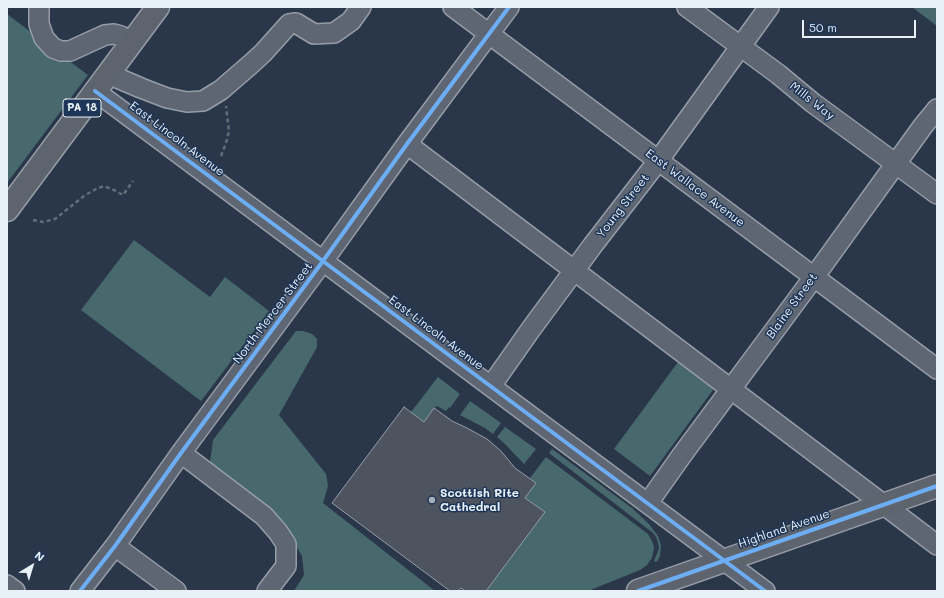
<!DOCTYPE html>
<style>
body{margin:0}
#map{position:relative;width:944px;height:598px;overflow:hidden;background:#2a374a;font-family:Mali,sans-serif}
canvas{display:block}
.frame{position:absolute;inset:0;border:8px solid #e8f1f8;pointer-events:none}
.north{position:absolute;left:12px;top:546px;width:40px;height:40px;-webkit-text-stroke:3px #1d3557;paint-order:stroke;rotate:38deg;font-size:11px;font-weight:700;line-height:16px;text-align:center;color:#e8f1f8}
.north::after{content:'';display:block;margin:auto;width:14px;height:18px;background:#e8f1f8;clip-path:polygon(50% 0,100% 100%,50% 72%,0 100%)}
.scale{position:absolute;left:802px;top:20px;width:114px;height:18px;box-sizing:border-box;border:2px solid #e8f1f8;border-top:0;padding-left:5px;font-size:12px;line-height:14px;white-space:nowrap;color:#e8f1f8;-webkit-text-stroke:3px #1d3557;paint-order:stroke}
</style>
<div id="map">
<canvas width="944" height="598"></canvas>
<div class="frame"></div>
<div class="north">N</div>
<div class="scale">50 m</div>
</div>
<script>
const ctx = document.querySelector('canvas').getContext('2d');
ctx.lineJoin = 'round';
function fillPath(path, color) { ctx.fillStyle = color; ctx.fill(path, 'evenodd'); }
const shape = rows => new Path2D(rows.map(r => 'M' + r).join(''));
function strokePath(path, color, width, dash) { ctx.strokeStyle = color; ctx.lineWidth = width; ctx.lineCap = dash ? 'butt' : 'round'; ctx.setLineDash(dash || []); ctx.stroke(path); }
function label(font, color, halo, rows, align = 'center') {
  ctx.font = font + ' Mali,sans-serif'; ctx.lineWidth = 3; ctx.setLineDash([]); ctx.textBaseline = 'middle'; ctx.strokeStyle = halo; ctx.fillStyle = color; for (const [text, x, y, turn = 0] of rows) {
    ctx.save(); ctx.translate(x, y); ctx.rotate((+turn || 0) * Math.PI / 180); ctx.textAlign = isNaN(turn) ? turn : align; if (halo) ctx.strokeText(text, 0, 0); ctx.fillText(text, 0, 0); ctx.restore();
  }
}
fillPath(shape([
 [912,7,937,7,937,26],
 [7,14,88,75,7,183],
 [134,240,210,297,225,277,269,311,201,401,81,310],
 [296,331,303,331,312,334,317,339,317,347,279,415,326,474,328,486,323,503,435,591,294,591,304,575,302,556,288,533,217,476,210,462,213,440],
 [681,358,718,383,650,476,614,449],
 [438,377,460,394,450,408,449,407,446,411,437,406,434,408,424,422,411,412],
 [470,401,501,423,493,434,485,428,460,415],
 [505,427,536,449,524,464,505,444,497,437],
 [552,449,632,508,649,524,658,536,660,542,661,546,660,556,658,560,656,562,654,561,659,548,658,543,656,537,653,533,549,453],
 [546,457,648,534,653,543,654,548,652,558,647,565,640,570,588,591,486,591,544,512,525,498,536,483,530,478]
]), '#47696e');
const building = shape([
 [404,407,424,422,434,408,452,421,467,428,487,439,501,451,515,468,536,483,525,498,545,512,486,591,465,591,461,588,458,591,450,591,332,503,404,407]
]);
fillPath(building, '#4e545f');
strokePath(building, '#959da7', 1);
const minor = shape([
 [39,7,39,24,44,38,53,48,61,51,70,51,105,35,114,34,121,36,132,42],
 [453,7,937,369],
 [687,7,778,74,813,103,937,194],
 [108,74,141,88,167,98,187,102,203,101,221,90,251,64,263,53,289,24,296,23,314,34,334,33,351,21,361,7],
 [95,91,765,591],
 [407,144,937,545],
 [491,386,531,329,593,245,658,161,769,7],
 [181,453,264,516,278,532,286,544,286,566,267,591],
 [648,503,682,455,814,277,923,126,937,109],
 [115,546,176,591],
 [7,585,15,591],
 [80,591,115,546,181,453,323,261,407,144,509,7]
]);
const major = shape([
 [7,210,158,7],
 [638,591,937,486]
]);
strokePath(minor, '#959da7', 22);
strokePath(major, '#959da7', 25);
strokePath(shape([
 [221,156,226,143,229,131,226,106],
 [33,220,43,222,55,219,84,196,96,189,104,186,114,190,123,195,133,181]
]), '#656d78', 2.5, [4, 3]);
strokePath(minor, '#5d6672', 19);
strokePath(major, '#5d646d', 22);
strokePath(shape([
 [95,91,765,591],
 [80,591,115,546,181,453,323,261,407,144,509,7],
 [638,591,937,486]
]), '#6dadf4', 4);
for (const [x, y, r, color] of [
 [432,500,4,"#a6b0bb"]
]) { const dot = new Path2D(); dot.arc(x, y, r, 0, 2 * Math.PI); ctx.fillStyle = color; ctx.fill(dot); strokePath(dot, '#1d3557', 1.5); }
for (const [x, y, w] of [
 [82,108,38]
]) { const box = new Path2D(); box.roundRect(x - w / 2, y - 9, w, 18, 3); ctx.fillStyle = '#1d3557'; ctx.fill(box); strokePath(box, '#e8f1f8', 1); }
label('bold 11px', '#e8f1f8', null, [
 ["PA 18",82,108]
]);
label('12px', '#e8f1f8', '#1d3557', [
 ["Mills Way",812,101,38],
 ["East Lincoln Avenue",177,139,37],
 ["East Wallace Avenue",695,188,37],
 ["Young Street",623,206,-52],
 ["Blaine Street",792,306,-54],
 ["North Mercer Street",273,313,-53],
 ["East Lincoln Avenue",436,333,37],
 ["Highland Avenue",784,529,-19]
]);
label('bold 12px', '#e8f1f8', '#1d3557', [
 ["Scottish Rite",440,493],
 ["Cathedral",440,507]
], 'left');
</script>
